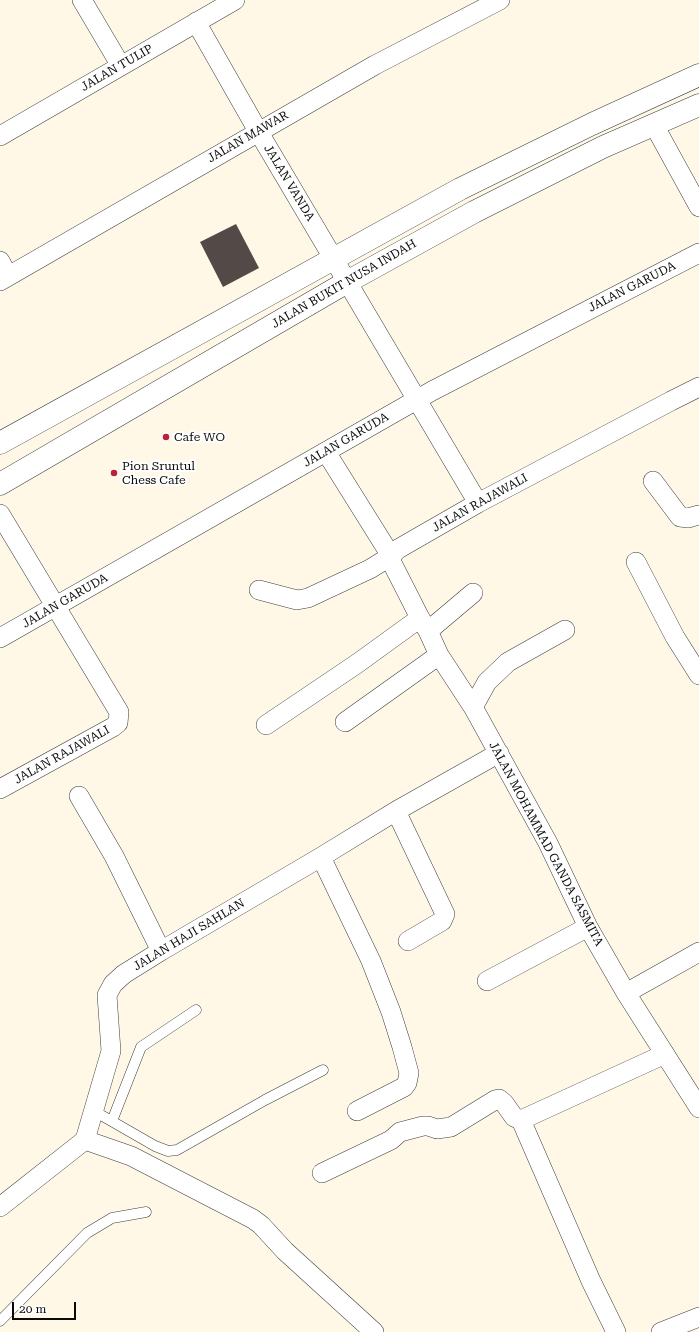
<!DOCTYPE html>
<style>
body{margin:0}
#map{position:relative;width:699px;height:1332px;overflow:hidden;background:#fff8e7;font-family:"Roboto Serif",serif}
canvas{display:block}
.scale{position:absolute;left:12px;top:1302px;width:64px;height:18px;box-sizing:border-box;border:2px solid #0a0a0a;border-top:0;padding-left:5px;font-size:12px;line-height:14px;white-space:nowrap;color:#0a0a0a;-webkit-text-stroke:3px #fff;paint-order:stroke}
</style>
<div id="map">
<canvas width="699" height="1332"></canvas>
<div class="scale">20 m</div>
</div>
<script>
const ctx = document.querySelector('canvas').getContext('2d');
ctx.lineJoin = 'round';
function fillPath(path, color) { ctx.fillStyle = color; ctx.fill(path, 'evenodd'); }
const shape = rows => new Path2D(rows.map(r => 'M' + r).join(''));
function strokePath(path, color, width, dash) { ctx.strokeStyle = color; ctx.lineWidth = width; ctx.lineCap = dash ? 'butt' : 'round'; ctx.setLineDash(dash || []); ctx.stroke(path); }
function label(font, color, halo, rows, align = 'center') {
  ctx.font = font + ' "Roboto Serif",serif'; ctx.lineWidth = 4; ctx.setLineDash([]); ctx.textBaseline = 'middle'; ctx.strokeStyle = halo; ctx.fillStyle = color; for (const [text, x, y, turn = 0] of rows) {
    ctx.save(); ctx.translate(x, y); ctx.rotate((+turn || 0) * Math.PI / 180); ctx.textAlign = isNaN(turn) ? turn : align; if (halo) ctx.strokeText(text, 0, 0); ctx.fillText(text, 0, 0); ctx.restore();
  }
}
fillPath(shape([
 [236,224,259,268,223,287,200,242]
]), '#534a47');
const service = shape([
 [94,1111,155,1146,168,1151,177,1150,265,1100,323,1070],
 [112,1121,141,1047,196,1010],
 [0,1321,87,1233,112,1218,146,1212]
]);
const minor = shape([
 [82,0,121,66],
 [196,22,258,131,478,503],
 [654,125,699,207],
 [0,136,235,0],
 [0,261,8,276],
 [0,281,375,65,500,0],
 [326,452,391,556,392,563,420,618,428,631,439,655,473,707,548,843,588,927,626,993,699,1108],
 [653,481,680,517,688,518,699,515],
 [0,514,119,712,118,723,113,727,0,789],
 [636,562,675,637,699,675],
 [259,590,297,600,308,598,370,569,391,556,398,549,478,503,671,401,699,387],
 [428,631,473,593],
 [0,638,432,391,699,253],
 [473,707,487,682,508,662,565,630],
 [345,722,439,655],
 [266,725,358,663,420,618],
 [79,796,114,856,161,951],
 [396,811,445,914,442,921,408,941],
 [321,857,371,961,391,1012,402,1047,409,1073,407,1083,404,1087,357,1111],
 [487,981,588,927],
 [626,993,699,952],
 [521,1120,665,1054],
 [85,1140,131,1156,253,1219,261,1225,285,1251,374,1332],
 [322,1173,391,1140,400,1132,423,1126,428,1126,437,1129,451,1127,495,1100,499,1099,504,1103,514,1117,521,1120,591,1281,616,1332],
 [0,1207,85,1140,111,1051,107,995,113,984,124,974,161,951,321,857,396,811,499,753],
 [661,1332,699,1317]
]);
const tertiary = shape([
 [0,443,460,189,592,124,699,75],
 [0,484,347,282,474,212,603,147,699,105]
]);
strokePath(service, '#3d3d3d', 11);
strokePath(minor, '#3d3d3d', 20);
strokePath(tertiary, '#3d3d3d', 23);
strokePath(service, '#fff', 10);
strokePath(minor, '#fff', 19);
strokePath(tertiary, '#fff', 22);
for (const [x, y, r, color] of [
 [166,437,4,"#bb213b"],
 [114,473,4,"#bb213b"]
]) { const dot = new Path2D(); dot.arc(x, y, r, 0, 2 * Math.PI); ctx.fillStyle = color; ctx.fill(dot); strokePath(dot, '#fff', 1.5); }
label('12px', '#0a0a0a', '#fff', [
 ["JALAN TULIP",117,68,-30],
 ["JALAN MAWAR",248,137,-30],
 ["JALAN VANDA",289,183,59],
 ["JALAN BUKIT NUSA INDAH",344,284,-30],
 ["JALAN GARUDA",632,287,-27],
 ["JALAN GARUDA",346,440,-30],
 ["JALAN RAJAWALI",480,503,-29],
 ["JALAN GARUDA",65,601,-30],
 ["JALAN RAJAWALI",62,755,-29],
 ["JALAN MOHAMMAD GANDA SASMITA",546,844,62],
 ["JALAN HAJI SAHLAN",189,935,-31]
]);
label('12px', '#0a0a0a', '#fff', [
 ["Cafe WO",174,437],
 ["Pion Sruntul",122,466],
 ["Chess Cafe",122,480]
], 'left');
</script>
